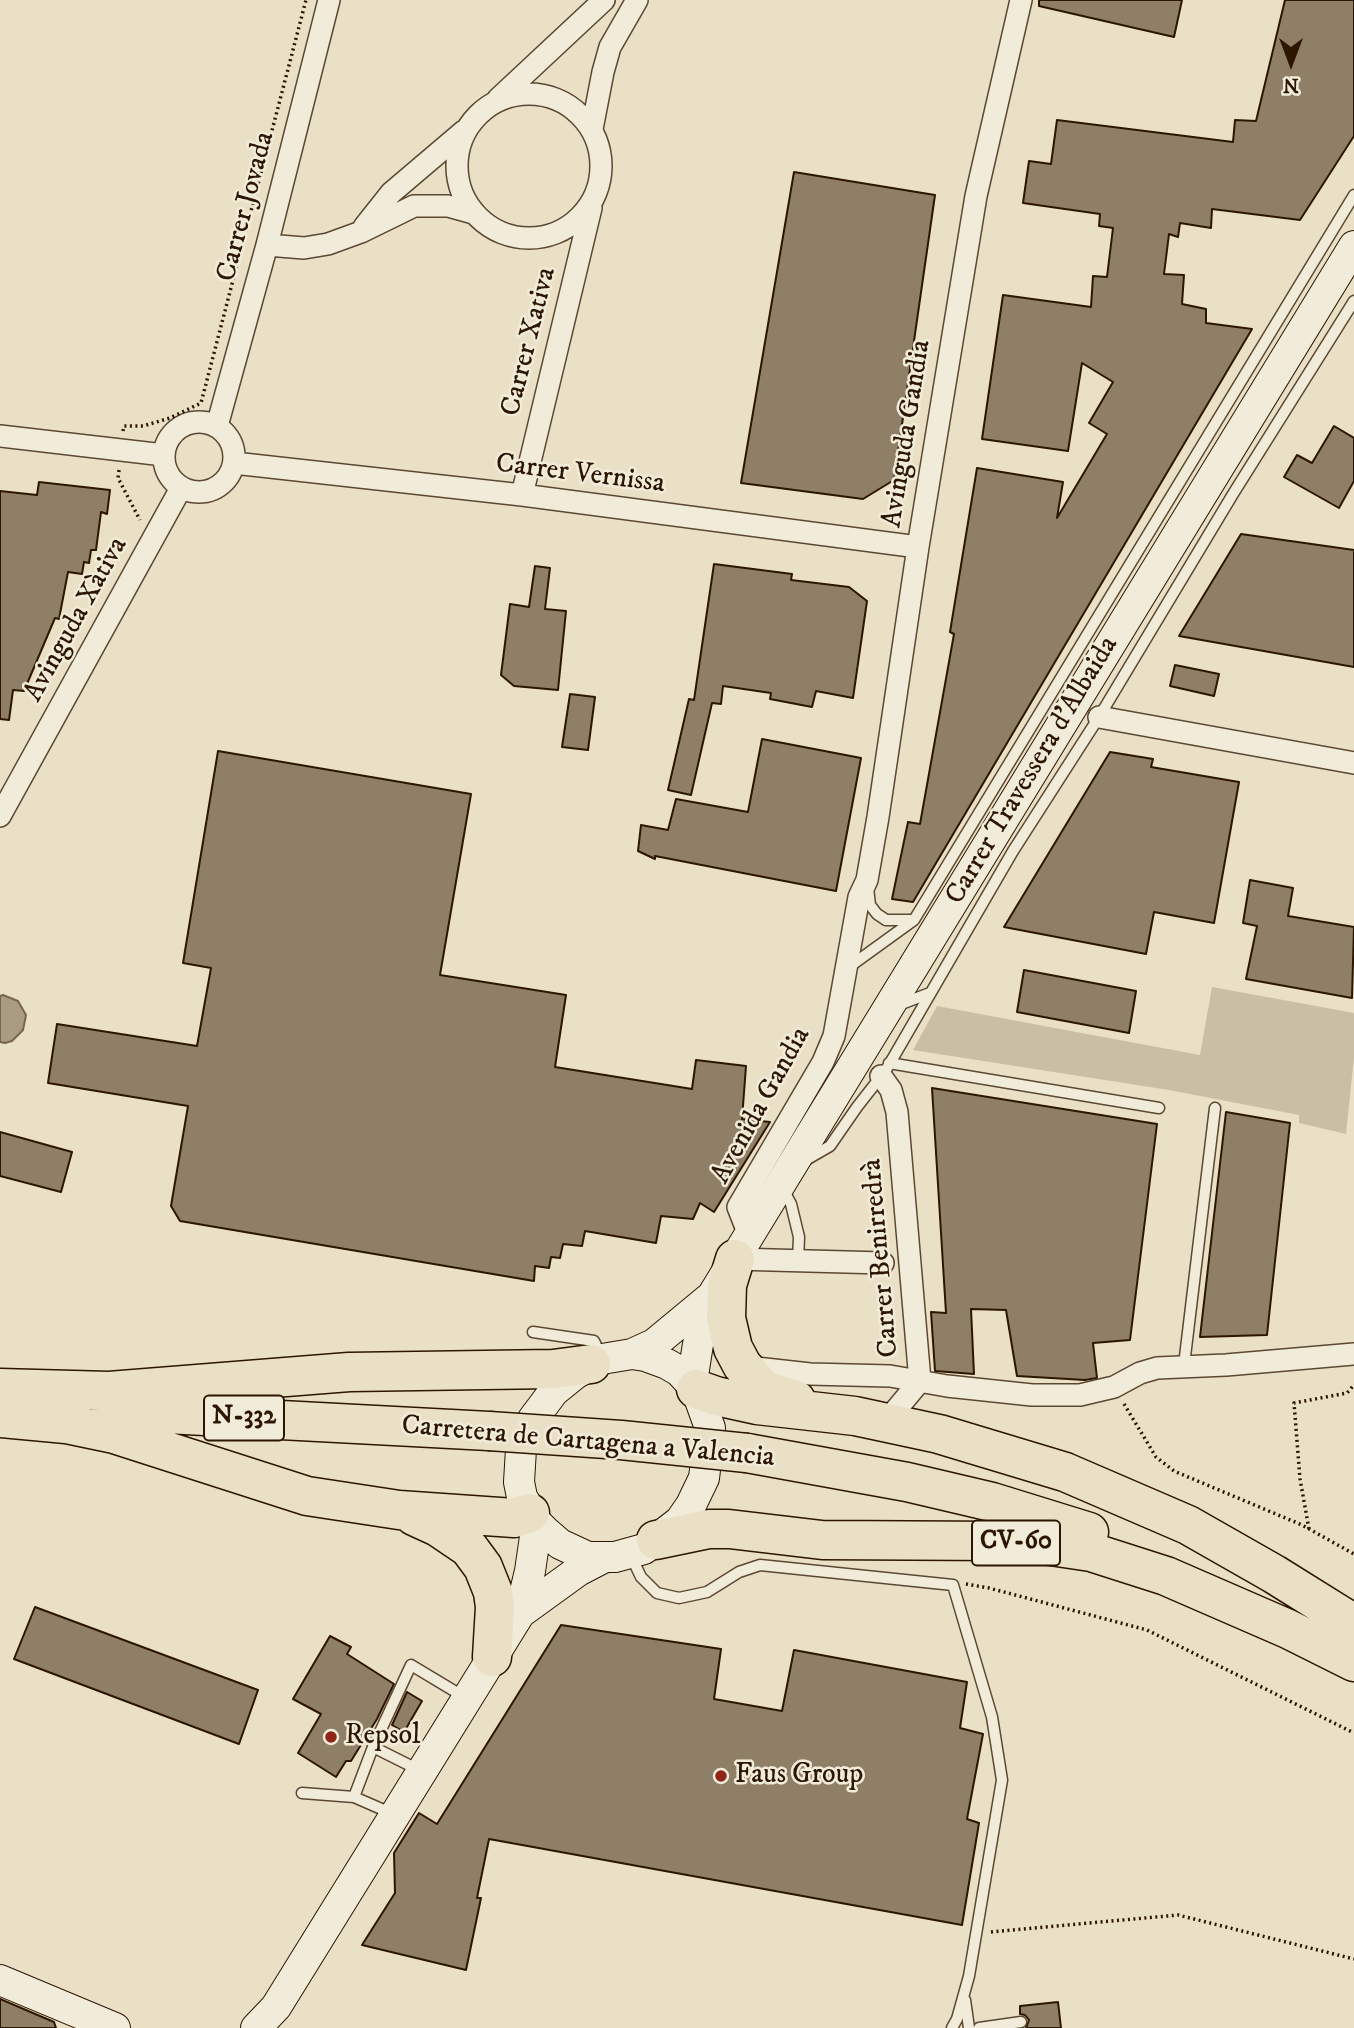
<!DOCTYPE html>
<meta charset="utf-8">
<style>
body{margin:0}
#map{position:relative;width:1354px;height:2028px;overflow:hidden;background:#eae0c6;font-family:"IM FELL DW Pica",serif}
canvas{display:block}
.north{position:absolute;left:1256px;top:28px;width:70px;height:70px;-webkit-text-stroke:5px #f1ebda;paint-order:stroke;rotate:180deg;font-size:19px;font-weight:700;line-height:28px;text-align:center;color:#2d1600}
.north::after{content:'';display:block;margin:auto;width:24px;height:32px;background:#2d1600;clip-path:polygon(50% 0,100% 100%,50% 72%,0 100%)}
</style>
<div id="map">
<canvas width="1354" height="2028"></canvas>
<div class="north">N</div>
</div>
<script>
const ctx = document.querySelector('canvas').getContext('2d');
ctx.lineJoin = 'round';
function fillPath(path, color) { ctx.fillStyle = color; ctx.fill(path, 'evenodd'); }
const shape = rows => new Path2D(rows.map(r => 'M' + r).join(''));
function strokePath(path, color, width, dash) { ctx.strokeStyle = color; ctx.lineWidth = width; ctx.lineCap = dash ? 'butt' : 'round'; ctx.setLineDash(dash || []); ctx.stroke(path); }
function label(font, color, halo, rows, align = 'center') {
  ctx.font = font + ' "IM FELL DW Pica",serif'; ctx.lineWidth = 5; ctx.setLineDash([]); ctx.textBaseline = 'middle'; ctx.strokeStyle = halo; ctx.fillStyle = color; for (const [text, x, y, turn = 0] of rows) {
    ctx.save(); ctx.translate(x, y); ctx.rotate((+turn || 0) * Math.PI / 180); ctx.textAlign = isNaN(turn) ? turn : align; if (halo) ctx.strokeText(text, 0, 0); ctx.fillText(text, 0, 0); ctx.restore();
  }
}
fillPath(shape([
 [1212,987,1354,1013,1354,1057,1346,1134,1299,1123,1299,1115,1169,1090,913,1050,937,1006,1200,1055]
]), '#cabea4');
const water = shape([
 [3,995,18,1001,26,1015,23,1030,12,1041,5,1043,0,1042,0,996,3,995]
]);
fillPath(water, '#aa9b83');
strokePath(water, '#78664f', 2);
const building = shape([
 [1039,0,1182,0,1174,37,1039,6,1039,0],
 [1285,0,1354,0,1354,136,1300,220,1212,209,1211,228,1180,223,1178,237,1169,234,1164,274,1184,275,1182,304,1206,309,1206,323,1252,329,913,902,892,899,908,822,920,824,954,634,950,632,977,468,1063,482,1057,518,1107,434,1089,423,1113,382,1082,363,1068,451,982,439,1003,295,1091,307,1093,276,1107,277,1113,228,1099,226,1100,214,1023,203,1029,161,1051,164,1057,120,1233,142,1235,120,1256,121,1285,0],
 [794,172,935,195,894,480,863,499,741,483,794,172],
 [1334,426,1354,438,1354,481,1339,508,1284,477,1297,455,1312,463,1334,426],
 [39,482,110,490,107,514,101,512,96,550,91,550,89,563,84,562,82,574,68,572,59,619,55,618,24,691,13,690,9,720,0,719,0,491,37,495,39,482],
 [1241,534,1354,550,1354,667,1179,636,1241,534],
 [714,564,792,574,791,580,849,587,867,601,853,698,816,691,812,707,770,699,771,693,723,686,721,704,712,703,691,795,668,790,689,699,694,700,714,564],
 [535,566,550,568,545,609,566,611,558,690,514,686,501,675,510,604,529,607,535,566],
 [1175,665,1219,674,1214,696,1170,686,1175,665],
 [570,694,595,697,588,750,562,747,570,694],
 [762,739,861,758,836,891,655,856,655,859,638,851,641,825,668,830,676,799,748,812,762,739],
 [218,751,471,794,440,975,566,995,555,1067,692,1089,696,1060,746,1066,742,1119,770,1122,714,1212,700,1203,693,1219,661,1216,656,1243,585,1231,582,1246,563,1244,560,1258,551,1257,549,1268,535,1266,534,1281,180,1221,171,1206,188,1106,48,1083,57,1024,197,1046,211,968,183,963,218,751],
 [1110,752,1153,759,1151,767,1239,782,1214,923,1154,912,1146,954,1004,927,1110,752],
 [1250,880,1293,888,1288,916,1354,927,1352,998,1246,979,1257,926,1243,923,1250,880],
 [1024,970,1136,991,1129,1033,1017,1012,1024,970],
 [932,1088,1157,1124,1130,1340,1093,1343,1097,1378,1085,1380,1017,1376,1006,1310,971,1309,974,1374,935,1371,931,1312,946,1313,932,1088],
 [1226,1112,1290,1123,1267,1335,1200,1337,1226,1112],
 [0,1132,72,1152,61,1192,0,1176,0,1132],
 [35,1607,258,1690,239,1744,14,1659,35,1607],
 [561,1625,721,1649,714,1699,782,1711,794,1650,967,1682,960,1728,983,1734,967,1819,979,1823,962,1925,489,1839,477,1898,481,1898,466,1970,362,1945,395,1893,394,1853,419,1813,437,1824,561,1625],
 [330,1636,351,1647,347,1654,394,1684,377,1719,351,1761,346,1761,336,1777,298,1753,321,1714,293,1699,330,1636],
 [407,1692,422,1701,404,1732,392,1725,407,1692],
 [0,1999,54,2022,56,2028,0,2028,0,1999],
 [1058,2002,1061,2028,1026,2028,1029,2020,1025,2015,1020,2014,1020,2006,1058,2002]
]);
fillPath(building, '#8f7f67');
strokePath(building, '#2d1600', 2);
const lane = shape([
 [868,888,870,905,877,914,886,920,914,920],
 [849,967,914,920,1354,195],
 [896,1006,930,993],
 [889,1063,1159,1108],
 [804,1161,830,1146,857,1107,886,1070,1013,851,1099,717,1233,494,1354,301],
 [782,1187,791,1204,799,1237,798,1261],
 [533,1332,594,1341,601,1356],
 [1184,1365,1215,1108],
 [630,1554,641,1577,657,1593,679,1598,707,1592,739,1572,760,1565,953,1585,992,1717,1002,1780,969,1976,957,2019,952,2028],
 [419,1770,373,1747,411,1665,466,1698],
 [302,1793,354,1797,393,1814],
 [354,1797,373,1747],
 [965,2000,969,2028],
 [979,2028,1021,2022]
]);
const street = shape([
 '457 166a72 72 0 1 1 144 0a72 72 0 1 1-144 0Z',
 [498,99,604,0],
 [592,129,603,72,610,47,637,0],
 [364,227,391,193,464,131],
 [267,245,304,248,328,244,361,232,414,206,448,206,473,213],
 '164 457a35 35 0 1 1 70 0a35 35 0 1 1-70 0Z',
 [217,426,267,245,329,0],
 [0,436,164,455],
 [234,463,522,495,918,547],
 [522,495,591,208],
 [1099,717,1354,763],
 [0,816,181,488],
 [881,1076,891,1090,897,1112,920,1381],
 [749,1235,738,1207,823,1062,834,1036,859,897,867,880,878,817,918,547,976,196,1021,0],
 [735,1259,883,1263],
 [756,1368,810,1374,890,1376,947,1386,1032,1395,1080,1395,1114,1387,1140,1373,1157,1368,1226,1365,1354,1354],
 [885,1423,920,1381]
]);
const secondary = shape([
 [632,1354,645,1356,667,1364,679,1371,696,1389,710,1428,704,1478,691,1505,680,1521,644,1549,615,1557,588,1557,560,1544,545,1531,537,1523,522,1497,519,1482,521,1449,533,1419,554,1391,575,1374,602,1359,632,1354,654,1344,712,1296],
 [692,1382,698,1344,712,1296,1354,246],
 [520,1613,578,1571,603,1558],
 [0,1980,115,2028],
 [256,2028,276,2007,520,1613,530,1571,537,1523]
]);
const highway = shape([
 [735,1259,727,1285,726,1318,733,1348,742,1365,764,1390,796,1400],
 [0,1388,109,1391,349,1372,553,1369,591,1364],
 [696,1389,716,1396,757,1405,855,1416,939,1434,1065,1472,1188,1525,1274,1574,1354,1624],
 [110,1411,489,1431],
 [0,1418,66,1424,114,1434,307,1496,399,1510,514,1518,530,1513],
 [747,1453,907,1482,992,1502,1089,1532],
 [414,1516,438,1527,469,1548,483,1567,493,1592,495,1607,492,1657],
 [656,1540,709,1529,729,1529,822,1540,999,1541,1044,1545,1091,1552,1166,1576,1288,1629,1354,1662]
]);
strokePath(lane, '#5c4832', 13);
strokePath(street, '#5c4832', 24);
strokePath(secondary, '#2d1600', 32);
strokePath(highway, '#2d1600', 41);
strokePath(shape([
 [123,431,124,426,143,426,170,418,201,403,306,0],
 [119,470,118,478,140,520],
 [1124,1404,1156,1457,1174,1471,1302,1525,1354,1554],
 [1309,1529,1300,1479,1294,1403,1347,1393,1354,1385],
 [966,1584,989,1588,1147,1630,1354,1733],
 [991,1932,1178,1915,1354,1959]
]), '#2d1600', 3.5, [2, 3.5]);
strokePath(lane, '#f1ebda', 10);
strokePath(street, '#f1ebda', 21);
strokePath(secondary, '#f1ebda', 30);
strokePath(highway, '#eae0c6', 38);
const highwayBridge = shape([
 [489,1431,621,1440,747,1453]
]);
strokePath(highwayBridge, '#2d1600', 41, []);
strokePath(highwayBridge, '#eae0c6', 38);
for (const [x, y, r, color] of [
 [331,1737,7,"#8f2418"],
 [721,1776,7,"#8f2418"]
]) { const dot = new Path2D(); dot.arc(x, y, r, 0, 2 * Math.PI); ctx.fillStyle = color; ctx.fill(dot); strokePath(dot, '#f1ebda', 2.5); }
for (const [x, y, w] of [
 [244,1418,80],
 [1016,1543,88]
]) { const box = new Path2D(); box.roundRect(x - w / 2, y - 22.5, w, 45, 5); ctx.fillStyle = '#f1ebda'; ctx.fill(box); strokePath(box, '#2d1600', 2); }
label('bold 26px', '#2d1600', null, [
 ["N-332",244,1418],
 ["CV-60",1016,1543]
]);
label('28px', '#2d1600', '#f1ebda', [
 ["Carrer Jovada",247,207,-75],
 ["Carrer Xativa",530,342,-76],
 ["Avinguda Gandia",908,434,-81],
 ["Carrer Vernissa",580,475,7],
 ["Avinguda Xàtiva",77,620,-61],
 ["Carrer Travessera d'Albaida",1033,771,-59],
 ["Avenida Gandia",762,1106,-61],
 ["Carrer Benirredrà",882,1258,-95],
 ["Carretera de Cartagena a Valencia",588,1443,5]
]);
label('28px', '#2d1600', '#f1ebda', [
 ["Repsol",345,1737],
 ["Faus Group",735,1776]
], 'left');
</script>
